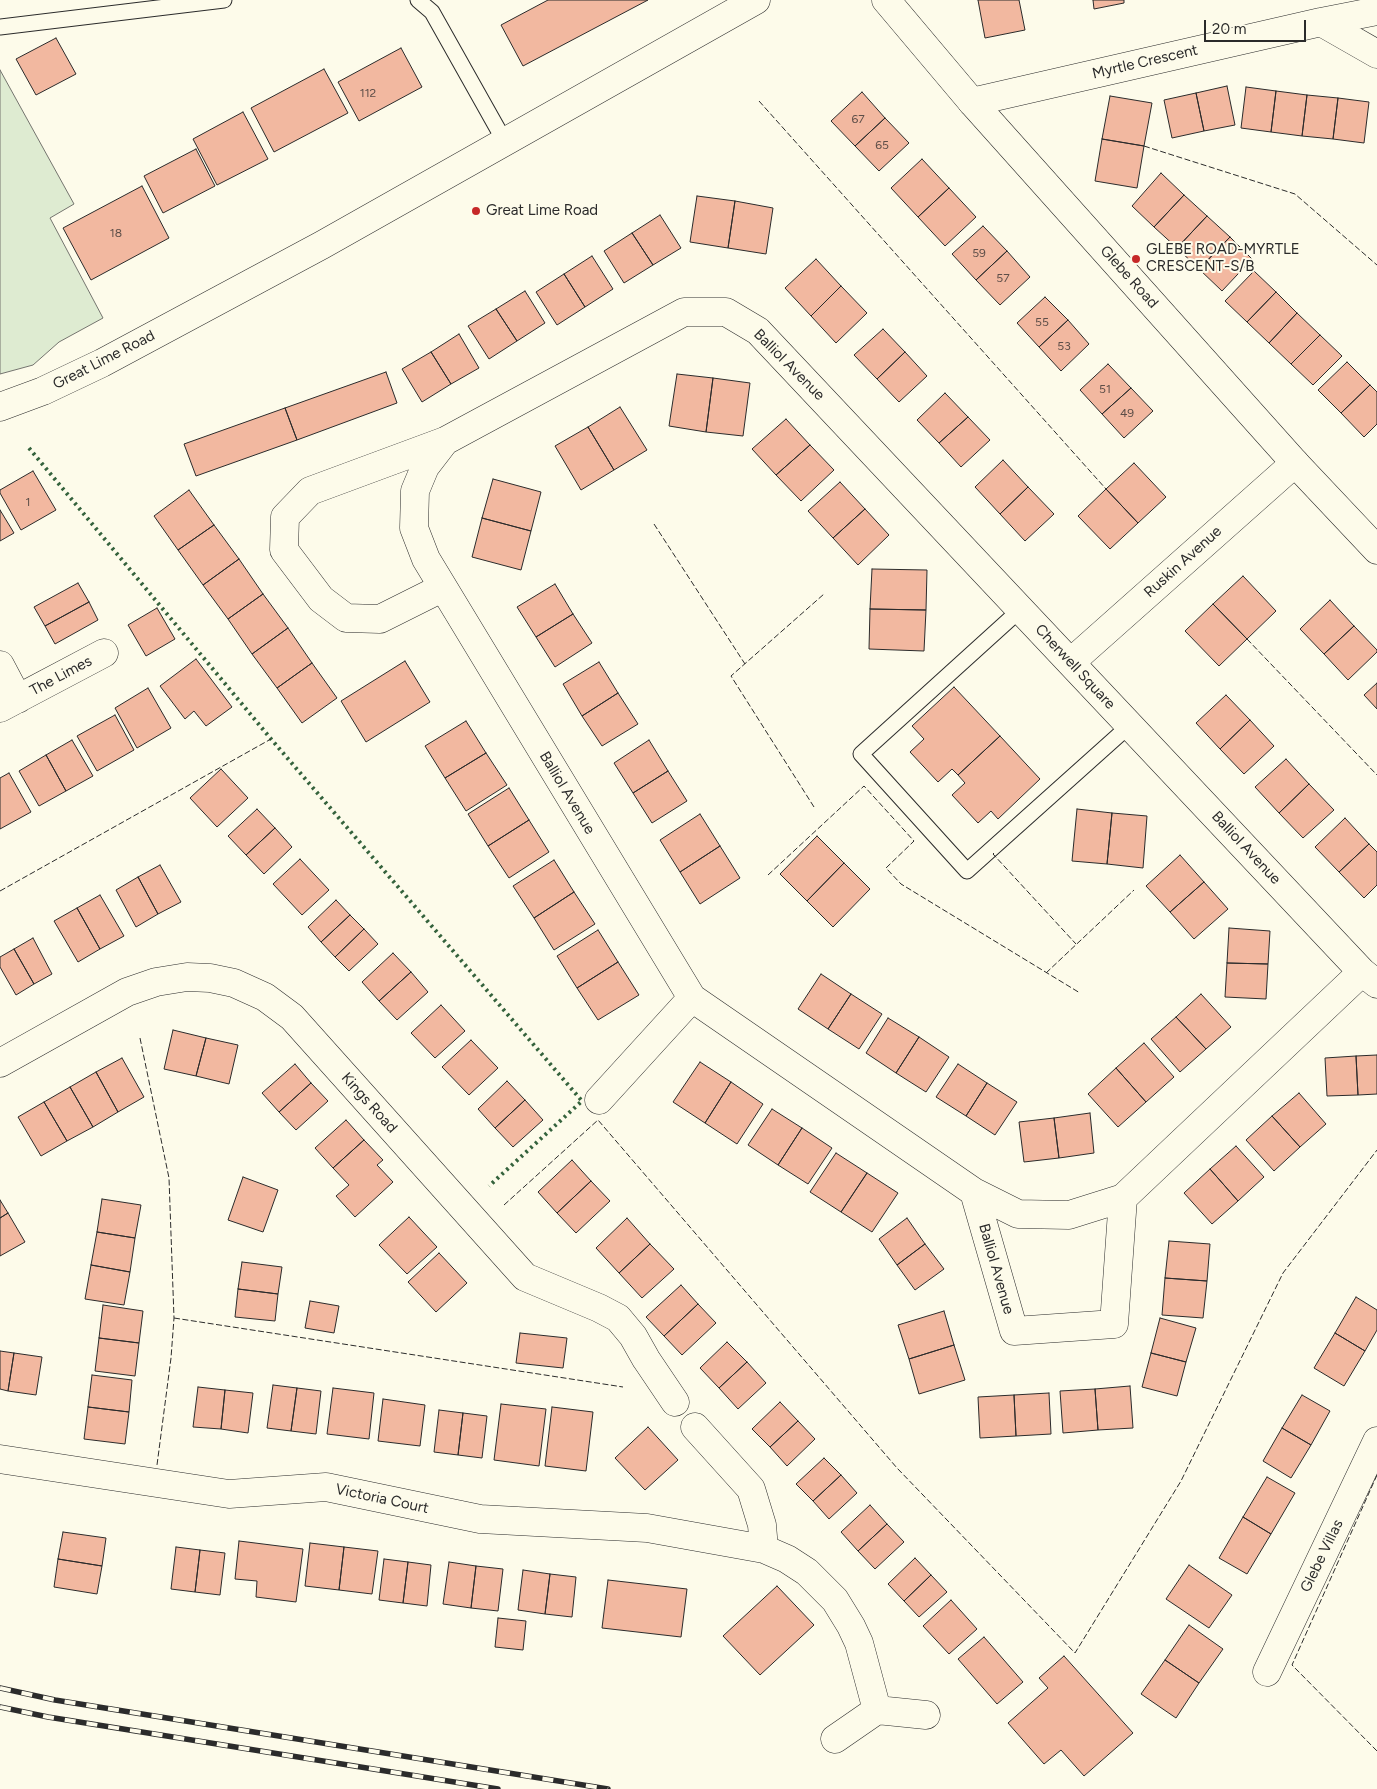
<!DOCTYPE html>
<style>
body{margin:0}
#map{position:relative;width:1377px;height:1789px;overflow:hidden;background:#fdfbea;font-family:Figtree,sans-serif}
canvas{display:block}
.scale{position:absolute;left:1204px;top:20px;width:102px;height:22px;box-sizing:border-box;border:2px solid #2b2b2b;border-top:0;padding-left:6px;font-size:15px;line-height:18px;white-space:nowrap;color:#2b2b2b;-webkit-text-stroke:4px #fdfbea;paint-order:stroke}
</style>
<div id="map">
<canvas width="1377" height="1789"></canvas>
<div class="scale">20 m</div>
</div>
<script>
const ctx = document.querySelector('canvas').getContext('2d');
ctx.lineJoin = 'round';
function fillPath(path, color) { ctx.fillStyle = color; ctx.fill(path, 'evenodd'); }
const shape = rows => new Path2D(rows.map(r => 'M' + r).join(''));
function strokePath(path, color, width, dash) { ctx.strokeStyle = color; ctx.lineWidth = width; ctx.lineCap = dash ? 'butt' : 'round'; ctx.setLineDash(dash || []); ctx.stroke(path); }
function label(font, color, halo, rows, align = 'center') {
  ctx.font = font + ' Figtree,sans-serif'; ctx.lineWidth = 4; ctx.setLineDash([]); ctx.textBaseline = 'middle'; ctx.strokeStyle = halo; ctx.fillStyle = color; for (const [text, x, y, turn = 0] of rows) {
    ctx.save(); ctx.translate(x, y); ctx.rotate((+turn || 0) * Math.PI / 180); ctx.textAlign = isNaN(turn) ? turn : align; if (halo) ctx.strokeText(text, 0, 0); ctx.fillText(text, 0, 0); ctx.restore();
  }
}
const green = shape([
 [0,70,74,204,50,218,103,318,59,342,33,365,0,374,0,70]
]);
fillPath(green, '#deebd1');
strokePath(green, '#74746e', 1);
const building = shape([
 [548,0,648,0,523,66,501,25,548,0],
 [978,0,1019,0,1025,30,985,38,978,0],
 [1093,0,1124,0,1124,3,1094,9,1093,0],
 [56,38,76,74,36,95,16,59,56,38],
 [401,48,422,87,359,121,338,82,401,48],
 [324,69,348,113,274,152,251,108,324,69],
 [1227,86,1235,125,1204,131,1196,93,1227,86],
 [1246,87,1276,91,1271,132,1241,128,1246,87],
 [1276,91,1307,95,1302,136,1271,132,1276,91],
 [862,92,885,118,855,146,831,121,862,92],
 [1196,93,1204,131,1172,138,1164,100,1196,93],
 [1307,95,1338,98,1333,139,1302,136,1307,95],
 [1110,96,1152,103,1144,146,1102,139,1110,96],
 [1338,98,1369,102,1364,143,1333,139,1338,98],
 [243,112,268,159,217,185,193,139,243,112],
 [885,118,909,143,879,171,855,146,885,118],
 [1102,139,1144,146,1137,188,1095,181,1102,139],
 [196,149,215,186,163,213,144,176,196,149],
 [922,159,949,188,918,217,891,188,922,159],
 [1161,173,1184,195,1154,227,1132,206,1161,173],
 [142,186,169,238,91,280,63,228,142,186],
 [949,188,976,217,945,246,918,217,949,188],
 [1184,195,1207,216,1177,248,1154,227,1184,195],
 [697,196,735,201,728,248,690,242,697,196],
 [735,201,773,208,766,254,728,248,735,201],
 [660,215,681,248,653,265,632,233,660,215],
 [1207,216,1230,237,1199,269,1177,248,1207,216],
 [983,226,1007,251,976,280,952,254,983,226],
 [632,233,653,265,624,283,604,251,632,233],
 [1230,237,1252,259,1222,291,1199,269,1230,237],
 [1007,251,1030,277,1000,305,976,280,1007,251],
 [592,256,613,289,585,307,564,274,592,256],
 [816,259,841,286,811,316,785,288,816,259],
 [1254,271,1276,292,1247,322,1225,301,1254,271],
 [564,274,585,307,557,325,536,292,564,274],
 [841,286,867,313,836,343,811,316,841,286],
 [525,291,545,323,517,341,496,309,525,291],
 [1276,292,1297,313,1269,343,1247,322,1276,292],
 [1045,297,1068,320,1039,347,1017,323,1045,297],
 [496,309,517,341,489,359,468,326,496,309],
 [1297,313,1320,335,1291,364,1269,343,1297,313],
 [1068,320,1089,344,1061,371,1039,347,1068,320],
 [883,329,905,352,877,379,854,355,883,329],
 [459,334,479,368,451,384,431,352,459,334],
 [1320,335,1342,356,1313,385,1291,364,1320,335],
 [431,352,451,384,422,402,402,369,431,352],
 [905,352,927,376,899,402,877,379,905,352],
 [1347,362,1370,385,1341,413,1318,390,1347,362],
 [1108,364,1131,388,1102,414,1080,390,1108,364],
 [386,372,397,403,297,440,285,408,386,372],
 [677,374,713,378,706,432,669,426,677,374],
 [713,378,750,383,743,436,706,432,713,378],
 [1370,385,1377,392,1377,424,1364,437,1341,413,1370,385],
 [1131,388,1153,411,1124,438,1102,414,1131,388],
 [945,393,968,417,939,443,917,420,945,393],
 [620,407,647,450,614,470,588,427,620,407],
 [285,408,297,440,196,476,184,444,285,408],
 [968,417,990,440,961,467,939,443,968,417],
 [786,419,810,445,776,475,752,449,786,419],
 [588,427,614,470,581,490,555,446,588,427],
 [810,445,834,470,801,501,776,475,810,445],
 [1003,460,1028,487,1000,514,975,487,1003,460],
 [1134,463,1166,497,1138,523,1106,489,1134,463],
 [33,471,56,510,21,530,0,493,0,490,33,471],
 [493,479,541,492,531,531,482,518,493,479],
 [840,482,865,509,833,538,808,511,840,482],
 [1028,487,1054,514,1025,541,1000,514,1028,487],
 [1106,489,1138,523,1110,549,1078,516,1106,489],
 [189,490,214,525,178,550,154,516,189,490],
 [865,509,889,535,858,565,833,538,865,509],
 [0,510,14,533,0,541,0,510],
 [482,518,531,531,521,570,472,557,482,518],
 [214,525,239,559,203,585,178,550,214,525],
 [239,559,263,594,228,619,203,585,239,559],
 [872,569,927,570,926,610,870,609,872,569],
 [1243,576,1276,611,1247,639,1213,604,1243,576],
 [78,583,89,602,45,626,34,607,78,583],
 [555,584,573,614,536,637,517,607,555,584],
 [263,594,288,628,252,654,228,619,263,594],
 [1330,600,1354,626,1324,654,1300,629,1330,600],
 [89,602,98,620,55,644,45,626,89,602],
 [1213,604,1247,639,1219,666,1185,631,1213,604],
 [157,608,175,639,146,656,128,625,157,608],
 [870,609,926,610,924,651,869,649,870,609],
 [573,614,592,643,555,667,536,637,573,614],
 [1354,626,1377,650,1377,652,1348,680,1324,654,1354,626],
 [288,628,312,663,277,688,252,654,288,628],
 [196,659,232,707,206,726,194,711,185,719,160,686,196,659],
 [405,661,430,702,366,742,341,701,405,661],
 [599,662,618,693,582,716,563,684,599,662],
 [312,663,337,698,302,723,277,688,312,663],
 [1377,683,1377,709,1364,695,1377,683],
 [954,687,1000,736,958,775,952,769,938,782,910,752,924,739,912,726,954,687],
 [148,688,171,728,137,748,115,708,148,688],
 [618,693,638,724,602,746,582,716,618,693],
 [1226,695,1250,720,1220,749,1196,723,1226,695],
 [115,715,134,750,97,771,77,736,115,715],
 [1250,720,1274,746,1244,774,1220,749,1250,720],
 [466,721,486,753,445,778,425,746,466,721],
 [1000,736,1040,779,998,819,991,811,978,823,952,795,965,783,958,775,1000,736],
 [72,740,93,776,66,791,46,755,72,740],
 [649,740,668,771,633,793,614,763,649,740],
 [486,753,507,785,466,811,445,778,486,753],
 [46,755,66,791,39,806,19,771,46,755],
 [1286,759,1309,784,1279,813,1255,787,1286,759],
 [221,769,248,798,217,827,190,798,221,769],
 [668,771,687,801,652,823,633,793,668,771],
 [9,773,31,812,0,829,0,778,9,773],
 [1309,784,1334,810,1303,838,1279,813,1309,784],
 [509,788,529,820,488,846,468,814,509,788],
 [257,809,275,828,246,855,228,836,257,809],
 [1077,809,1112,813,1107,864,1072,861,1077,809],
 [1112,813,1147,816,1143,868,1107,864,1112,813],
 [700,814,720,846,680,872,660,840,700,814],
 [1345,818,1369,844,1339,872,1315,847,1345,818],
 [529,820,549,852,509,878,488,846,529,820],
 [275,828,292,847,264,874,246,855,275,828],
 [817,836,844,863,807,901,780,874,817,836],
 [1369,844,1377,852,1377,885,1364,898,1339,872,1369,844],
 [720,846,740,878,700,904,680,872,720,846],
 [1180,855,1204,882,1170,912,1146,886,1180,855],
 [300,859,329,890,302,915,273,884,300,859],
 [554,860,574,892,534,918,513,886,554,860],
 [844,863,870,889,833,927,807,901,844,863],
 [160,865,181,902,158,914,138,877,160,865],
 [138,877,158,914,136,927,116,890,138,877],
 [1204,882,1228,909,1194,939,1170,912,1204,882],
 [574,892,595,924,554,950,534,918,574,892],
 [100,895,124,936,100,949,77,908,100,895],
 [336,900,350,915,321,942,308,927,336,900],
 [77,908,100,949,78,962,54,921,77,908],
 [350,915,364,929,335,957,321,942,350,915],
 [1229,928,1270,931,1268,964,1227,963,1229,928],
 [364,929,378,944,349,971,335,957,364,929],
 [598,930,618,962,577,988,557,956,598,930],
 [33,938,52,974,34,984,14,949,33,938],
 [14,949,34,984,16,995,0,967,0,957,14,949],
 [393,953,411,972,379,1001,362,982,393,953],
 [618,962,639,995,598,1020,577,988,618,962],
 [1227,963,1268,964,1266,999,1225,997,1227,963],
 [411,972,428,992,397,1020,379,1001,411,972],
 [821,974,851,994,828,1029,798,1009,821,974],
 [851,994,882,1014,859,1049,828,1029,851,994],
 [1201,994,1231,1027,1206,1049,1176,1017,1201,994],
 [441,1005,465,1031,435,1058,411,1033,441,1005],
 [1176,1017,1206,1049,1180,1072,1151,1039,1176,1017],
 [888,1018,919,1037,896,1073,866,1053,888,1018],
 [173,1030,206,1038,196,1076,164,1069,173,1030],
 [919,1037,949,1057,926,1092,896,1073,919,1037],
 [206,1038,238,1045,229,1084,196,1076,206,1038],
 [471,1040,498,1068,469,1095,442,1067,471,1040],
 [1144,1043,1174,1077,1146,1102,1116,1068,1144,1043],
 [1377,1055,1377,1094,1358,1095,1356,1056,1377,1055],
 [1356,1056,1358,1095,1327,1096,1325,1058,1356,1056],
 [122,1058,144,1097,118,1112,96,1072,122,1058],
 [700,1062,731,1082,705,1123,673,1102,700,1062],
 [295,1064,311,1083,279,1112,262,1093,295,1064],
 [958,1064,987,1083,966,1116,936,1097,958,1064],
 [1116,1068,1146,1102,1118,1127,1088,1094,1116,1068],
 [96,1072,118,1112,93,1127,70,1087,96,1072],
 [507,1081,525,1100,495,1128,478,1109,507,1081],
 [731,1082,763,1104,737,1144,705,1123,731,1082],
 [311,1083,328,1101,296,1130,279,1112,311,1083],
 [987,1083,1017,1102,995,1135,966,1116,987,1083],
 [70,1087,93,1127,67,1141,44,1102,70,1087],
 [1299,1093,1326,1124,1300,1147,1272,1116,1299,1093],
 [525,1100,543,1120,513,1147,495,1128,525,1100],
 [44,1102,67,1141,41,1156,18,1117,44,1102],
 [772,1109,802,1128,778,1165,748,1145,772,1109],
 [1090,1113,1094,1153,1059,1158,1054,1118,1090,1113],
 [1272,1116,1300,1147,1274,1171,1246,1140,1272,1116],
 [1054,1118,1059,1158,1024,1162,1019,1122,1054,1118],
 [346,1120,364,1140,333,1168,315,1148,346,1120],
 [802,1128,832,1148,808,1184,778,1165,802,1128],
 [364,1140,383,1160,377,1165,393,1182,355,1217,336,1196,349,1185,333,1168,364,1140],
 [1236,1146,1264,1177,1238,1201,1210,1169,1236,1146],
 [836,1153,867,1173,841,1212,810,1192,836,1153],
 [572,1160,591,1181,557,1213,538,1192,572,1160],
 [1210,1169,1238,1201,1212,1224,1184,1193,1210,1169],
 [867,1173,898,1193,872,1232,841,1212,867,1173],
 [243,1177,278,1190,263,1232,228,1220,243,1177],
 [591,1181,610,1201,576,1233,557,1213,591,1181],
 [102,1199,141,1205,135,1238,97,1232,102,1199],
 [0,1200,8,1213,0,1218,0,1200],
 [8,1213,25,1242,0,1256,0,1218,8,1213],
 [409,1217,437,1247,407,1274,379,1245,409,1217],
 [627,1218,650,1244,619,1273,596,1248,627,1218],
 [907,1218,925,1244,897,1265,879,1239,907,1218],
 [97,1232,135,1238,130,1272,91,1265,97,1232],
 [1169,1241,1210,1244,1207,1281,1165,1278,1169,1241],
 [650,1244,674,1269,642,1298,619,1273,650,1244],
 [925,1244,944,1269,915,1290,897,1265,925,1244],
 [439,1253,467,1283,436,1312,408,1282,439,1253],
 [242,1262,282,1267,278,1294,238,1289,242,1262],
 [91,1265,130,1272,124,1305,85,1299,91,1265],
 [1165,1278,1207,1281,1203,1318,1162,1315,1165,1278],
 [681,1285,698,1304,664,1336,646,1317,681,1285],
 [238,1289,278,1294,275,1321,235,1317,238,1289],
 [1356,1297,1377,1310,1377,1330,1365,1351,1335,1333,1356,1297],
 [310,1301,339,1306,334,1333,305,1328,310,1301],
 [698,1304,716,1323,682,1355,664,1336,698,1304],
 [103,1305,143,1311,139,1343,99,1338,103,1305],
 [944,1311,954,1345,909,1359,898,1325,944,1311],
 [1160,1318,1196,1328,1186,1362,1151,1353,1160,1318],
 [520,1333,567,1338,563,1368,516,1363,520,1333],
 [1335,1333,1365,1351,1344,1386,1314,1368,1335,1333],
 [99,1338,139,1343,135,1376,95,1371,99,1338],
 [727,1342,747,1362,719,1388,700,1368,727,1342],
 [954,1345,965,1380,919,1394,909,1359,954,1345],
 [0,1351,14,1353,8,1391,0,1389,0,1351],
 [14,1353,42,1357,36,1395,8,1391,14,1353],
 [1151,1353,1186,1362,1177,1396,1142,1387,1151,1353],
 [747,1362,766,1383,738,1409,719,1388,747,1362],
 [92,1375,132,1380,129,1412,88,1407,92,1375],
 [273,1385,297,1388,291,1431,267,1428,273,1385],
 [1130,1386,1133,1428,1098,1430,1095,1389,1130,1386],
 [198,1387,225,1390,221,1429,193,1427,198,1387],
 [297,1388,321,1391,316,1434,291,1431,297,1388],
 [333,1388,374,1393,369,1439,327,1434,333,1388],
 [1095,1389,1098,1430,1063,1433,1060,1391,1095,1389],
 [225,1390,253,1393,248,1433,221,1429,225,1390],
 [1049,1393,1051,1434,1016,1436,1014,1395,1049,1393],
 [1014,1395,1016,1436,980,1438,978,1397,1014,1395],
 [1302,1395,1330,1411,1311,1445,1282,1428,1302,1395],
 [383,1399,425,1405,420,1446,378,1441,383,1399],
 [780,1402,798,1421,770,1447,752,1429,780,1402],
 [501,1404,546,1409,539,1466,494,1460,501,1404],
 [88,1407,129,1412,125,1444,84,1439,88,1407],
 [552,1407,593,1412,586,1471,545,1466,552,1407],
 [439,1410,463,1413,458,1455,434,1452,439,1410],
 [463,1413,487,1416,482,1458,458,1455,463,1413],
 [798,1421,815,1439,787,1466,770,1447,798,1421],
 [648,1427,678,1460,645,1490,615,1458,648,1427],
 [1282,1428,1311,1445,1291,1478,1263,1461,1282,1428],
 [824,1458,841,1475,813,1501,796,1484,824,1458],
 [841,1475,857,1493,829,1519,813,1501,841,1475],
 [1267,1477,1295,1493,1271,1534,1243,1517,1267,1477],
 [870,1505,887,1524,858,1551,841,1532,870,1505],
 [1243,1517,1271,1534,1247,1574,1219,1558,1243,1517],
 [887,1524,904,1542,875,1569,858,1551,887,1524],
 [63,1532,106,1538,102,1566,58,1559,63,1532],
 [239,1541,303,1549,296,1602,256,1597,257,1581,235,1579,239,1541],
 [310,1543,344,1547,339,1590,305,1586,310,1543],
 [176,1547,200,1550,195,1592,171,1589,176,1547],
 [344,1547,378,1551,372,1594,339,1590,344,1547],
 [200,1550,225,1553,220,1595,195,1592,200,1550],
 [915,1558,931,1575,904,1601,888,1584,915,1558],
 [58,1559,102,1566,97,1594,54,1587,58,1559],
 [384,1559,408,1562,403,1603,379,1600,384,1559],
 [408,1562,431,1565,427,1606,403,1603,408,1562],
 [449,1562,476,1566,471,1608,443,1604,449,1562],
 [1189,1565,1232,1595,1209,1628,1166,1599,1189,1565],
 [476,1566,503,1569,498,1611,471,1608,476,1566],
 [523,1570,550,1574,545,1614,518,1610,523,1570],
 [550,1574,576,1577,572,1617,545,1614,550,1574],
 [931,1575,947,1592,919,1617,904,1601,931,1575],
 [608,1580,687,1589,681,1637,602,1628,608,1580],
 [777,1586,814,1625,760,1675,723,1636,777,1586],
 [951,1600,977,1629,949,1654,923,1626,951,1600],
 [498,1618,526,1621,523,1650,495,1647,498,1618],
 [1189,1625,1223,1649,1199,1683,1165,1660,1189,1625],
 [984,1637,1023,1682,997,1704,958,1659,984,1637],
 [1064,1656,1133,1733,1084,1776,1061,1750,1044,1764,1008,1723,1048,1688,1039,1678,1064,1656],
 [1165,1660,1199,1683,1176,1718,1141,1694,1165,1660]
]);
fillPath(building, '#f2b8a0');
strokePath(building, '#2b2b2b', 1);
const service = shape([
 [418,0,432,12,505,142],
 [0,27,224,0],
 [1021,609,861,754,967,871,1130,725]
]);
const minor = shape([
 [1321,22,1377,54],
 [972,102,1321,22,1377,11],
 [442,588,380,619,346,618,321,599,284,550,285,517,310,491,445,441],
 [1071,662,1295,463],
 [0,665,18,699],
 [0,708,104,653],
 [1362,972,1123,1198,1069,1215,1018,1214,974,1192,692,998,426,559,414,528,415,491,425,467,445,441,684,312,726,312,758,331,1362,972,1377,984],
 [0,1063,127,992,156,982,187,977,210,978,234,983,265,997,292,1017,525,1277,599,1308,618,1318,633,1336,646,1359,675,1402],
 [599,1100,692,998],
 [974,1192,1014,1331,1114,1324,1123,1198],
 [695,1427,751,1489,762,1525,764,1549],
 [0,1459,229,1494,326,1487,480,1519,647,1528,764,1549,787,1559,807,1572,835,1600,851,1626,859,1643,877,1710],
 [1267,1672,1377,1441],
 [835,1739,877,1710,926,1715]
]);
const tertiary = shape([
 [886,0,972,102,1295,463,1377,550]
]);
const secondary = shape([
 [0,407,43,391,102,363,322,245,756,0]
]);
strokePath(service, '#2b2b2b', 17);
strokePath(minor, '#2b2b2b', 29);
strokePath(tertiary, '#2b2b2b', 29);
strokePath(secondary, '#2b2b2b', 29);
strokePath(service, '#fdfbea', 15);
strokePath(minor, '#fdfbea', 28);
strokePath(tertiary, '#fdfbea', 28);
strokePath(secondary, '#fdfbea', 28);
const rail = shape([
 [0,1688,55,1700,608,1789],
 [0,1707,48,1717,498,1789]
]);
strokePath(rail, '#2b2b2b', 5.5);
strokePath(rail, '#fdfbea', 4, [11]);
strokePath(shape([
 [29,448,271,739,582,1101,489,1186]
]), '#34623c', 4, [2.5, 4]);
strokePath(shape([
 [759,101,1106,489],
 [1144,146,1295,194,1377,265],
 [654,524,745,664],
 [1247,639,1377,775],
 [814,807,731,676,824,594],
 [994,853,993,854,1076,944],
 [768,875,864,786,914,841,886,868,901,884,1080,993],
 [0,891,271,739],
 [1046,973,1134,890],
 [140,1038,169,1178,174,1318,171,1358,157,1465],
 [504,1205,598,1120,897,1468,1075,1653,1181,1481,1283,1273,1377,1150],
 [174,1318,623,1387],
 [1377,1475,1292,1665,1377,1751]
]), '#2b2b2b', 1, [6, 2.5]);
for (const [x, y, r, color] of [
 [476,211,5,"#c62828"],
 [1136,259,5,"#c62828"]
]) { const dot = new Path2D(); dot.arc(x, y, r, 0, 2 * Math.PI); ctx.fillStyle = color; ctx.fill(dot); strokePath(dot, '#fdfbea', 2); }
label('12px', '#5d4e48', null, [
 ["112",368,93],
 ["67",858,119],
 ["65",882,145],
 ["18",116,233],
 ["59",979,253],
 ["57",1003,278],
 ["55",1042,322],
 ["53",1064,346],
 ["51",1105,389],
 ["49",1127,413],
 ["1",28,502]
]);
label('15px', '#2b2b2b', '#fdfbea', [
 ["Myrtle Crescent",1145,62,-13],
 ["Glebe Road",1129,277,48],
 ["Great Lime Road",104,360,-27],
 ["Balliol Avenue",789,365,45],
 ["Ruskin Avenue",1183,562,-42],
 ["Cherwell Square",1075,667,47],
 ["The Limes",61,676,-28],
 ["Balliol Avenue",567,793,59],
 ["Balliol Avenue",1246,848,47],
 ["Kings Road",369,1103,48],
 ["Balliol Avenue",996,1269,74],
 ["Victoria Court",382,1499,12],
 ["Glebe Villas",1322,1556,-64]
]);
label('15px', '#2b2b2b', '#fdfbea', [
 ["Great Lime Road",486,211],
 ["GLEBE ROAD-MYRTLE",1146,250],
 ["CRESCENT-S/B",1146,267]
], 'left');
</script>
